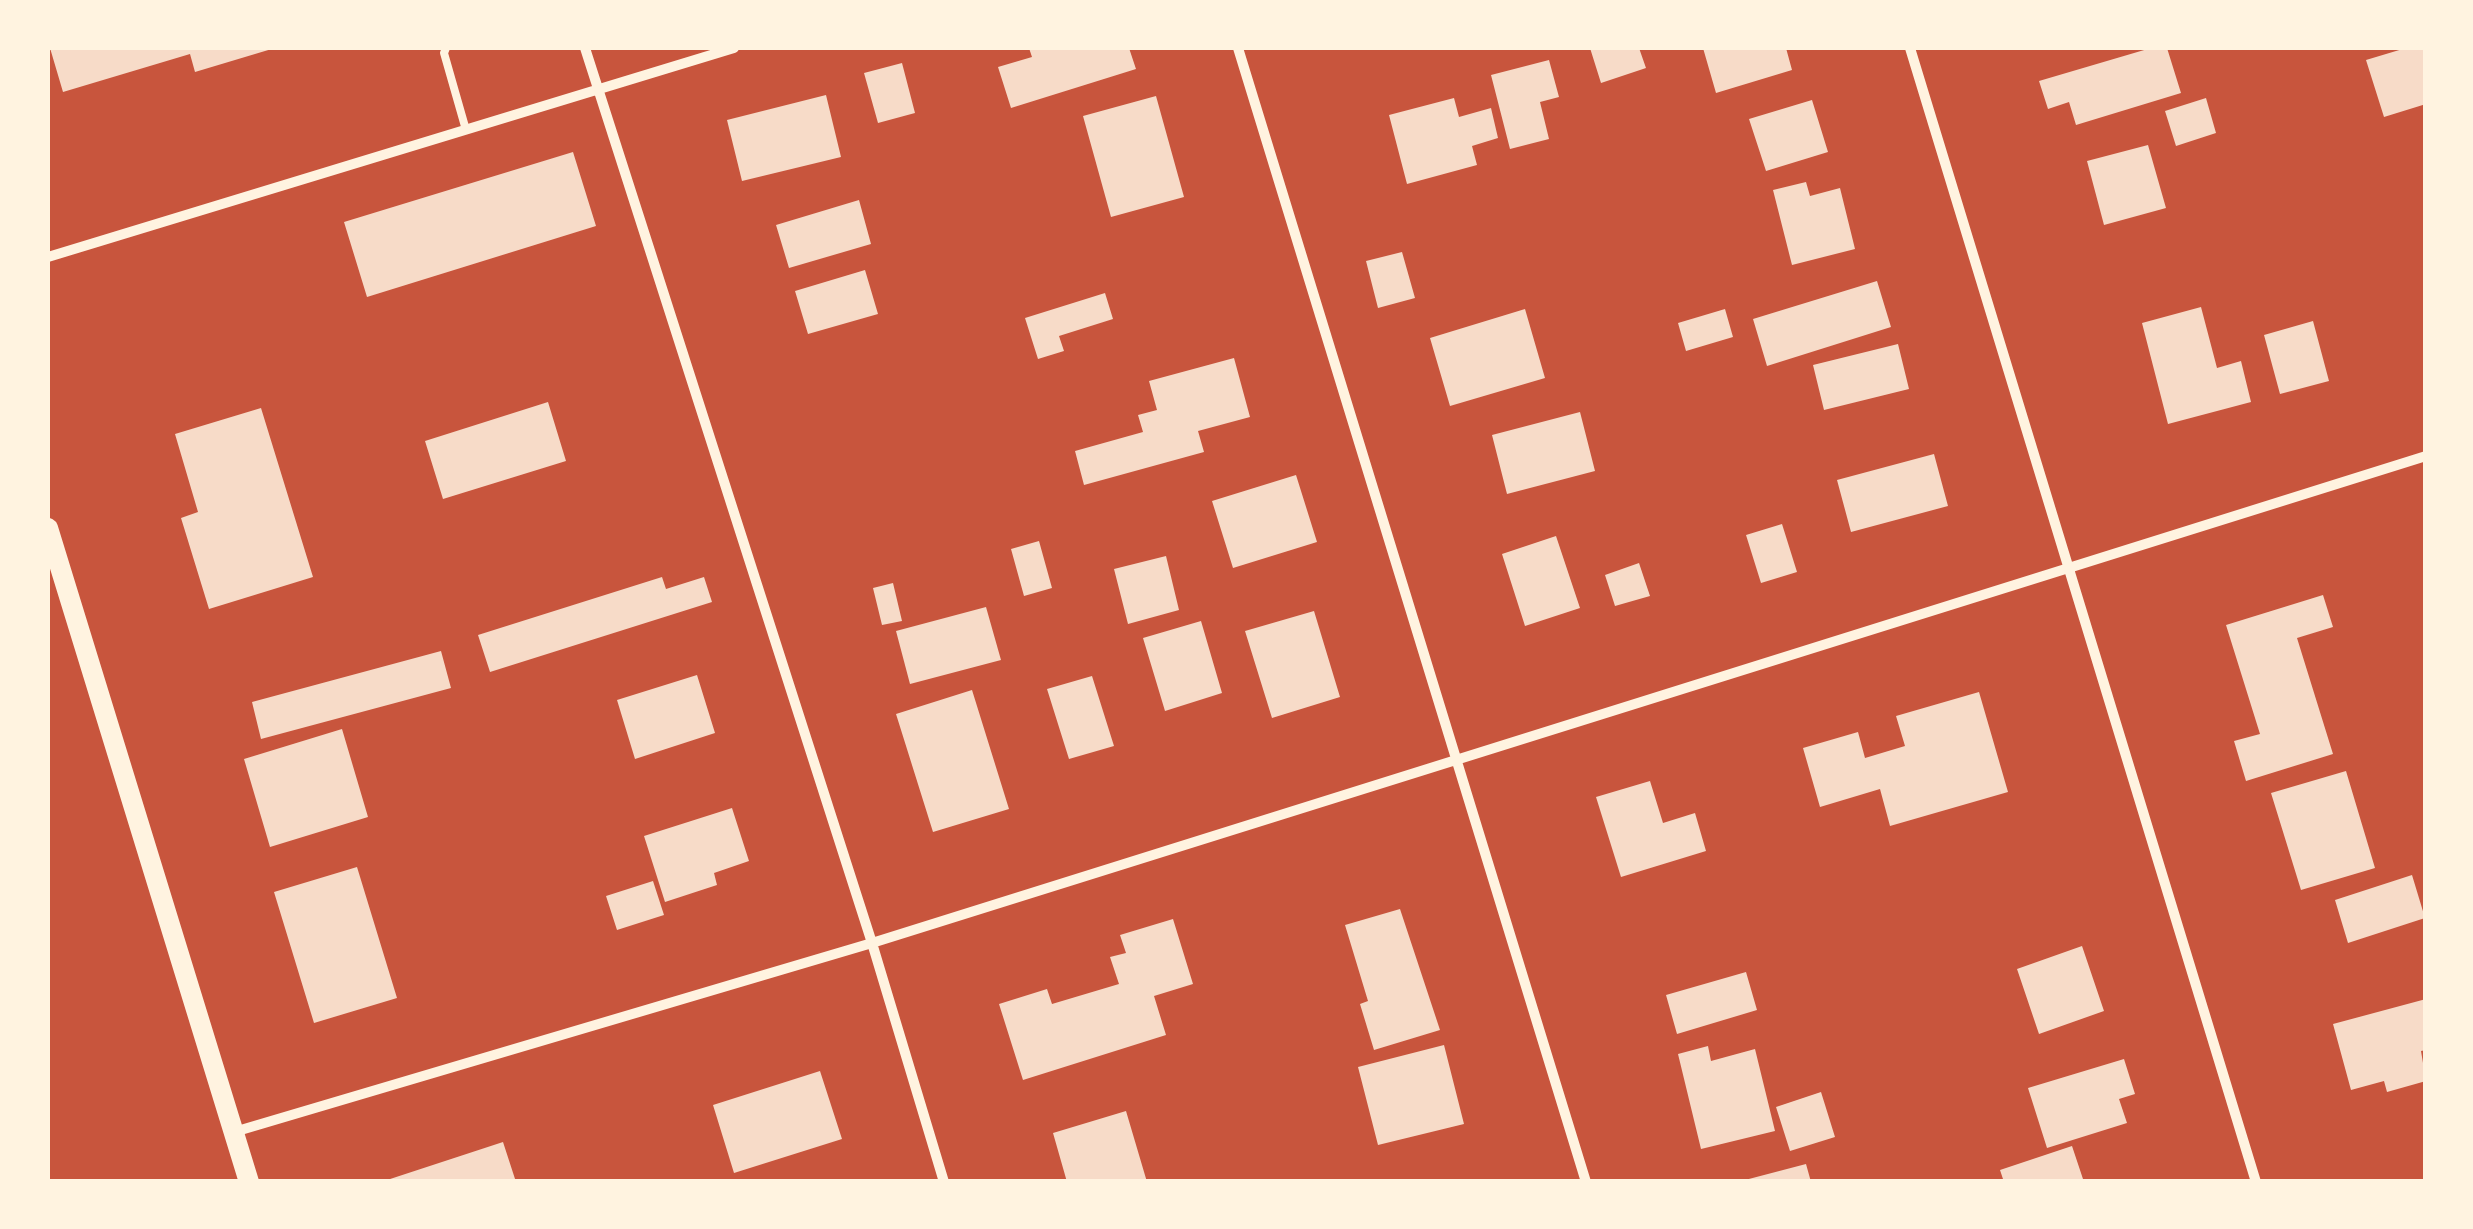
<!DOCTYPE html>
<style>
body{margin:0}
#map{position:relative;width:2473px;height:1229px;overflow:hidden;background:#c8553d;font-family:"Titillium Web",sans-serif}
canvas{display:block}
.frame{position:absolute;inset:0;border:50px solid #fff3e0;pointer-events:none}
</style>
<div id="map">
<canvas width="2473" height="1229"></canvas>
<div class="frame"></div>
</div>
<script>
const ctx = document.querySelector('canvas').getContext('2d');
ctx.lineJoin = 'round';
function fillPath(path, color) { ctx.fillStyle = color; ctx.fill(path, 'evenodd'); }
const shape = rows => new Path2D(rows.map(r => 'M' + r).join(''));
function strokePath(path, color, width, dash) { ctx.strokeStyle = color; ctx.lineWidth = width; ctx.lineCap = dash ? 'butt' : 'round'; ctx.setLineDash(dash || []); ctx.stroke(path); }
fillPath(shape([
 [50,48,275,48,195,72,190,54,63,92],
 [1029,48,1129,48,1136,69,1011,108,998,67,1032,57],
 [1590,48,1639,48,1646,68,1601,83],
 [1703,48,1786,48,1792,70,1716,93],
 [2151,48,2167,48,2181,93,2076,125,2069,102,2048,109,2039,81],
 [2406,48,2426,48,2426,104,2384,117,2366,60],
 [1549,60,1559,97,1540,102,1549,139,1510,149,1491,75],
 [902,63,915,113,878,123,864,73],
 [826,95,841,157,742,181,727,120],
 [1156,96,1184,197,1111,217,1083,116],
 [1454,98,1459,117,1491,108,1498,138,1472,146,1477,165,1407,184,1389,115],
 [2206,98,2216,133,2176,146,2165,111],
 [1812,100,1828,152,1766,171,1749,119],
 [2148,145,2166,208,2104,225,2087,161],
 [573,152,596,226,367,297,344,222],
 [1806,182,1810,196,1840,188,1855,249,1792,265,1773,190],
 [859,200,871,244,789,268,776,225],
 [1402,252,1415,298,1378,308,1366,261],
 [865,270,878,314,808,334,795,291],
 [1877,281,1891,327,1767,366,1753,319],
 [1105,293,1113,319,1059,336,1064,351,1038,359,1025,318],
 [2201,307,2217,368,2241,361,2251,402,2168,424,2142,323],
 [1525,309,1545,378,1450,406,1430,338],
 [1725,309,1733,337,1686,351,1678,323],
 [2313,321,2329,381,2280,394,2264,335],
 [1898,344,1909,389,1824,410,1813,365],
 [1234,358,1250,417,1198,431,1204,452,1084,485,1075,451,1143,432,1138,415,1157,410,1149,381],
 [548,402,566,461,443,499,425,441],
 [261,408,313,577,209,609,181,518,198,512,175,434],
 [1580,412,1595,471,1507,494,1492,435],
 [1934,454,1948,506,1851,532,1837,480],
 [1296,475,1317,542,1233,568,1212,501],
 [1782,524,1797,572,1761,583,1746,535],
 [1556,536,1580,608,1525,626,1502,554],
 [1039,541,1052,588,1024,596,1011,549],
 [1166,556,1179,610,1128,624,1114,569],
 [1639,563,1650,596,1615,606,1605,575],
 [662,577,666,589,704,577,712,602,490,672,478,635],
 [893,583,902,621,882,625,873,588],
 [2323,595,2333,627,2297,638,2333,754,2246,781,2234,741,2260,734,2226,625],
 [986,607,1001,660,910,684,896,631],
 [1314,611,1340,697,1272,718,1245,631],
 [1201,621,1222,693,1165,711,1143,638],
 [441,651,451,688,261,739,252,702],
 [697,675,715,733,635,759,617,700],
 [1092,676,1114,746,1069,759,1047,689],
 [972,690,1009,809,933,832,896,714],
 [1979,692,2008,792,1890,826,1880,789,1820,807,1803,748,1858,732,1865,758,1905,746,1896,716],
 [342,729,368,817,270,847,244,759],
 [2346,771,2375,868,2301,890,2271,793],
 [1650,781,1663,823,1695,813,1706,851,1621,877,1596,797],
 [732,808,749,861,714,873,717,885,665,902,644,836],
 [357,867,397,998,314,1023,274,892],
 [2412,875,2425,918,2348,943,2335,900],
 [653,881,664,915,617,930,606,896],
 [1400,909,1440,1030,1374,1050,1360,1004,1368,1001,1345,925],
 [1173,919,1193,984,1154,996,1166,1035,1023,1080,999,1004,1047,989,1052,1004,1119,984,1110,957,1126,953,1120,935],
 [2082,946,2104,1011,2039,1034,2017,969],
 [1746,972,1757,1010,1677,1034,1666,995],
 [2426,999,2426,1050,2421,1051,2426,1081,2387,1092,2384,1081,2351,1090,2333,1024],
 [1444,1045,1464,1124,1378,1145,1358,1067],
 [1708,1046,1711,1061,1755,1049,1775,1131,1701,1149,1678,1054],
 [2124,1059,2135,1094,2119,1099,2127,1123,2047,1148,2028,1088],
 [820,1071,842,1139,734,1173,713,1105],
 [1821,1092,1835,1137,1790,1151,1776,1107],
 [1126,1111,1147,1182,1067,1182,1053,1133],
 [503,1142,516,1182,385,1182,384,1181],
 [2072,1146,2084,1182,2004,1182,2000,1170],
 [1806,1164,1811,1182,1746,1182,1745,1180]
]), '#f7dbc8');
strokePath(shape([
 [446,48,444,53,466,130]
]), '#fff3e0', 8);
strokePath(shape([
 [585,48,872,943,944,1182],
 [1238,48,1586,1182],
 [1910,48,2256,1182],
 [48,257,734,48],
 [234,1132,872,943,2426,456]
]), '#fff3e0', 10);
strokePath(shape([
 [48,528,249,1182]
]), '#fff3e0', 20);
</script>
